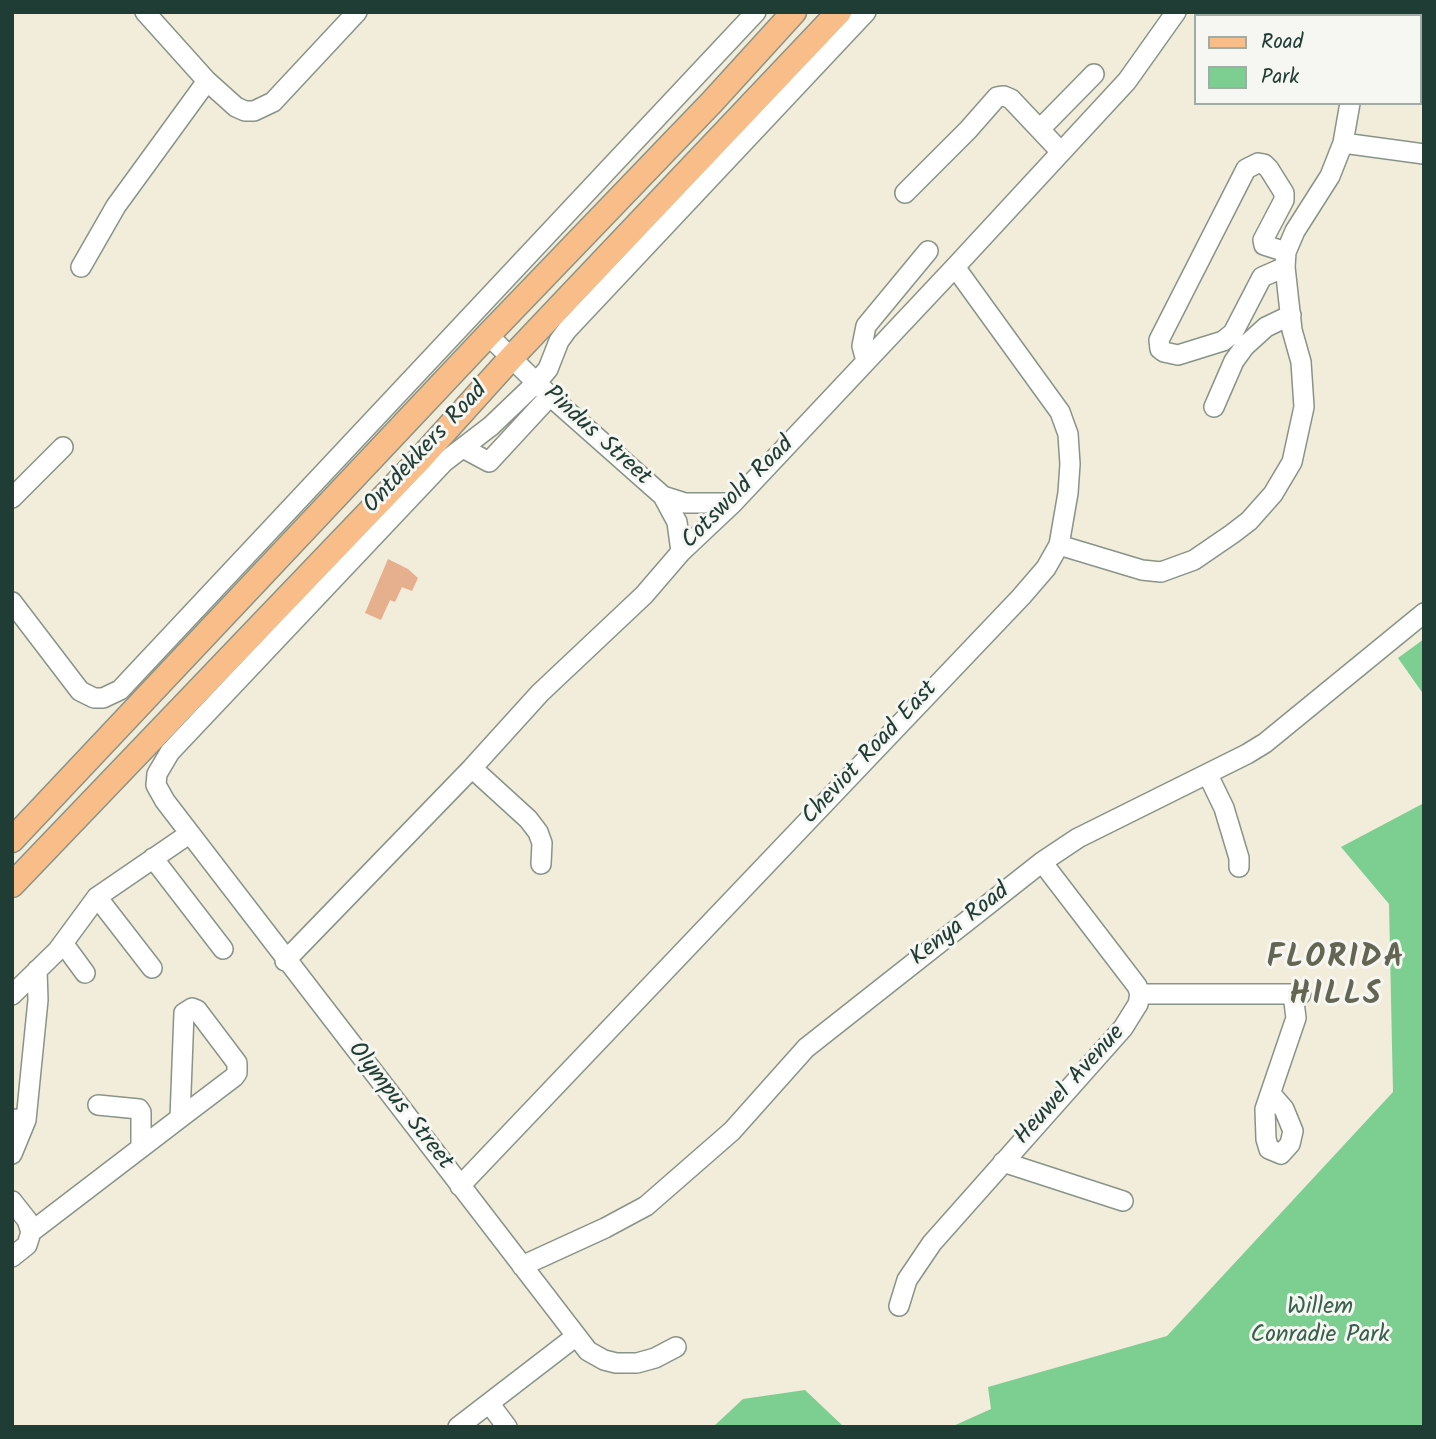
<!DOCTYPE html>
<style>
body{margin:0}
#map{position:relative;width:1436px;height:1439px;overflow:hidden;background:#f2ecda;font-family:Kalam,sans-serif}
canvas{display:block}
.frame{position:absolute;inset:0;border:14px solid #1f3d34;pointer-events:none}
.legend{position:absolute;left:1194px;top:14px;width:228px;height:91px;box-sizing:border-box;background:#f6f6f2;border:2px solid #a0aca6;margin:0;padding:9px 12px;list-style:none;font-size:21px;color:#1f3d34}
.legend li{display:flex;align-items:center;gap:14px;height:35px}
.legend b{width:35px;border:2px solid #a0aca6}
</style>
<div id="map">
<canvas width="1436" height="1439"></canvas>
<div class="frame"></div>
<ul class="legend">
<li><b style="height:9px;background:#f8bd89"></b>Road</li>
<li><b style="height:19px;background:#7cce91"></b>Park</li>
</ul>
</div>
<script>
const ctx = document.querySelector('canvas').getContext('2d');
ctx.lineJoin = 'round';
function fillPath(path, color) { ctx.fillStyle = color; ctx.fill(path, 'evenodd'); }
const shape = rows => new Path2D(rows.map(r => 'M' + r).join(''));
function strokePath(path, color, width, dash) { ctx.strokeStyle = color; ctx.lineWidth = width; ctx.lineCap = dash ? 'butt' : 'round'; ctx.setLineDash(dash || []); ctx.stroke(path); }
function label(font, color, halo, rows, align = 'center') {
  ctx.font = font + ' Kalam,sans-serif'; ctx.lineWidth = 6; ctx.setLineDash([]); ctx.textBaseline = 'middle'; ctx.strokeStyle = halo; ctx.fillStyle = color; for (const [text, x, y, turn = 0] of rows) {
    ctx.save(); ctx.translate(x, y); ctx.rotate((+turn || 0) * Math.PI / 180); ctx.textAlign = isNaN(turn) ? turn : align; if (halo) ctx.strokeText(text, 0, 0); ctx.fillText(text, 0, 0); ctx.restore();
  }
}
fillPath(shape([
 [1424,639,1424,695,1398,658],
 [1424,803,1424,1427,951,1427,991,1409,988,1387,1167,1336,1393,1092,1389,904,1341,847],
 [805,1390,844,1427,713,1427,743,1399]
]), '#7cce91');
fillPath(shape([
 [388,559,408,569,418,578,412,591,402,587,395,602,390,600,381,620,365,613]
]), '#e6af8d');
const minor = shape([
 [145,12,207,81,236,107,245,111,254,111,273,102,357,12],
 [1368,16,1370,12],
 [1040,129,1094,74],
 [1343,143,1424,154],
 [905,193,968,130,997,97,1004,96,1011,99,1061,152],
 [81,267,116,206,207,81],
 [1285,267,1262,277,1233,333,1223,341,1178,355,1164,352,1160,349,1159,340,1246,169,1258,163,1264,164,1269,169,1284,193,1284,200,1263,240,1264,245,1286,252],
 [488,335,550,396,663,496,677,522,681,552],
 [866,361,862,346,866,326,928,251],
 [1214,407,1234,361,1245,346,1266,327,1291,315],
 [463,448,489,462,550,396],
 [663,496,685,503,733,503],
 [12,498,63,447],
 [1059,545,1142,570,1161,572,1194,560,1232,534,1249,521,1273,494,1292,462,1304,407,1301,362,1292,330,1285,267,1286,252,1295,231,1330,176,1343,143,1350,103],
 [12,602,80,691,94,698,103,698,120,690,756,12],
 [472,768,528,819,538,832,542,843,541,864],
 [1208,775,1224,808,1239,858,1239,867],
 [153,858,223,949],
 [97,897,152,968],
 [63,943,85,973],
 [285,961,472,768,540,693,644,595,681,552,733,503,955,267,1127,81,1176,12],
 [1140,994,1301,994],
 [12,995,58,950,97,897,189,834],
 [1271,1094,1284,1109,1293,1131,1290,1144,1281,1154,1269,1149,1266,1139,1265,1109,1296,1018,1293,994],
 [98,1105,139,1109,141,1112,141,1148],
 [12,1119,26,1120,38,1000,37,970],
 [12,1154,26,1120],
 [1003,1162,1123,1201],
 [460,1186,1021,597,1046,568,1059,545,1068,493,1070,464,1068,434,1060,412,955,267],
 [12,1201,27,1220,31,1232,27,1245,12,1257],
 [31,1232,180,1118,234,1077,237,1073,237,1063,197,1010,192,1008,184,1013,180,1118],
 [522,1266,605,1228,646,1206,732,1131,806,1048,1042,862,1078,838,1247,754,1265,743,1424,613],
 [899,1306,907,1280,932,1243,1123,1028,1138,1004,1140,994,1137,986,1042,862],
 [676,1347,655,1358,637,1363,616,1363,604,1360,588,1351,165,801,156,785,157,774,170,752,444,462,491,426,536,383,548,369,559,341,567,330,866,12],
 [489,1403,507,1427],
 [458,1427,575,1337]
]);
const major = shape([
 [12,840,488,335,712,102,794,12],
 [12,885,419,460,511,358,839,12]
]);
strokePath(minor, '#889487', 22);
strokePath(major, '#889487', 27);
strokePath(minor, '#fff', 19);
strokePath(major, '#f8bd89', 24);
label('24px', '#1f3d34', '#f6f6f2', [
 ["Pindus Street",596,437,42],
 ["Ontdekkers Road",427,449,-47],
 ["Cotswold Road",739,494,-45],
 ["Cheviot Road East",871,754,-47],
 ["Kenya Road",961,926,-38],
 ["Heuwel Avenue",1071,1086,-48],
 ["Olympus Street",399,1107,52]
]);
label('24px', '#36614b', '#f6f6f2', [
 ["Willem",1320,1309],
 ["Conradie Park",1320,1337]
]);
ctx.letterSpacing = '2px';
label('bold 32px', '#656553', '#f6f6f2', [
 ["FLORIDA",1336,961],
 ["HILLS",1336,998]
]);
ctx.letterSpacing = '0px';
</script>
